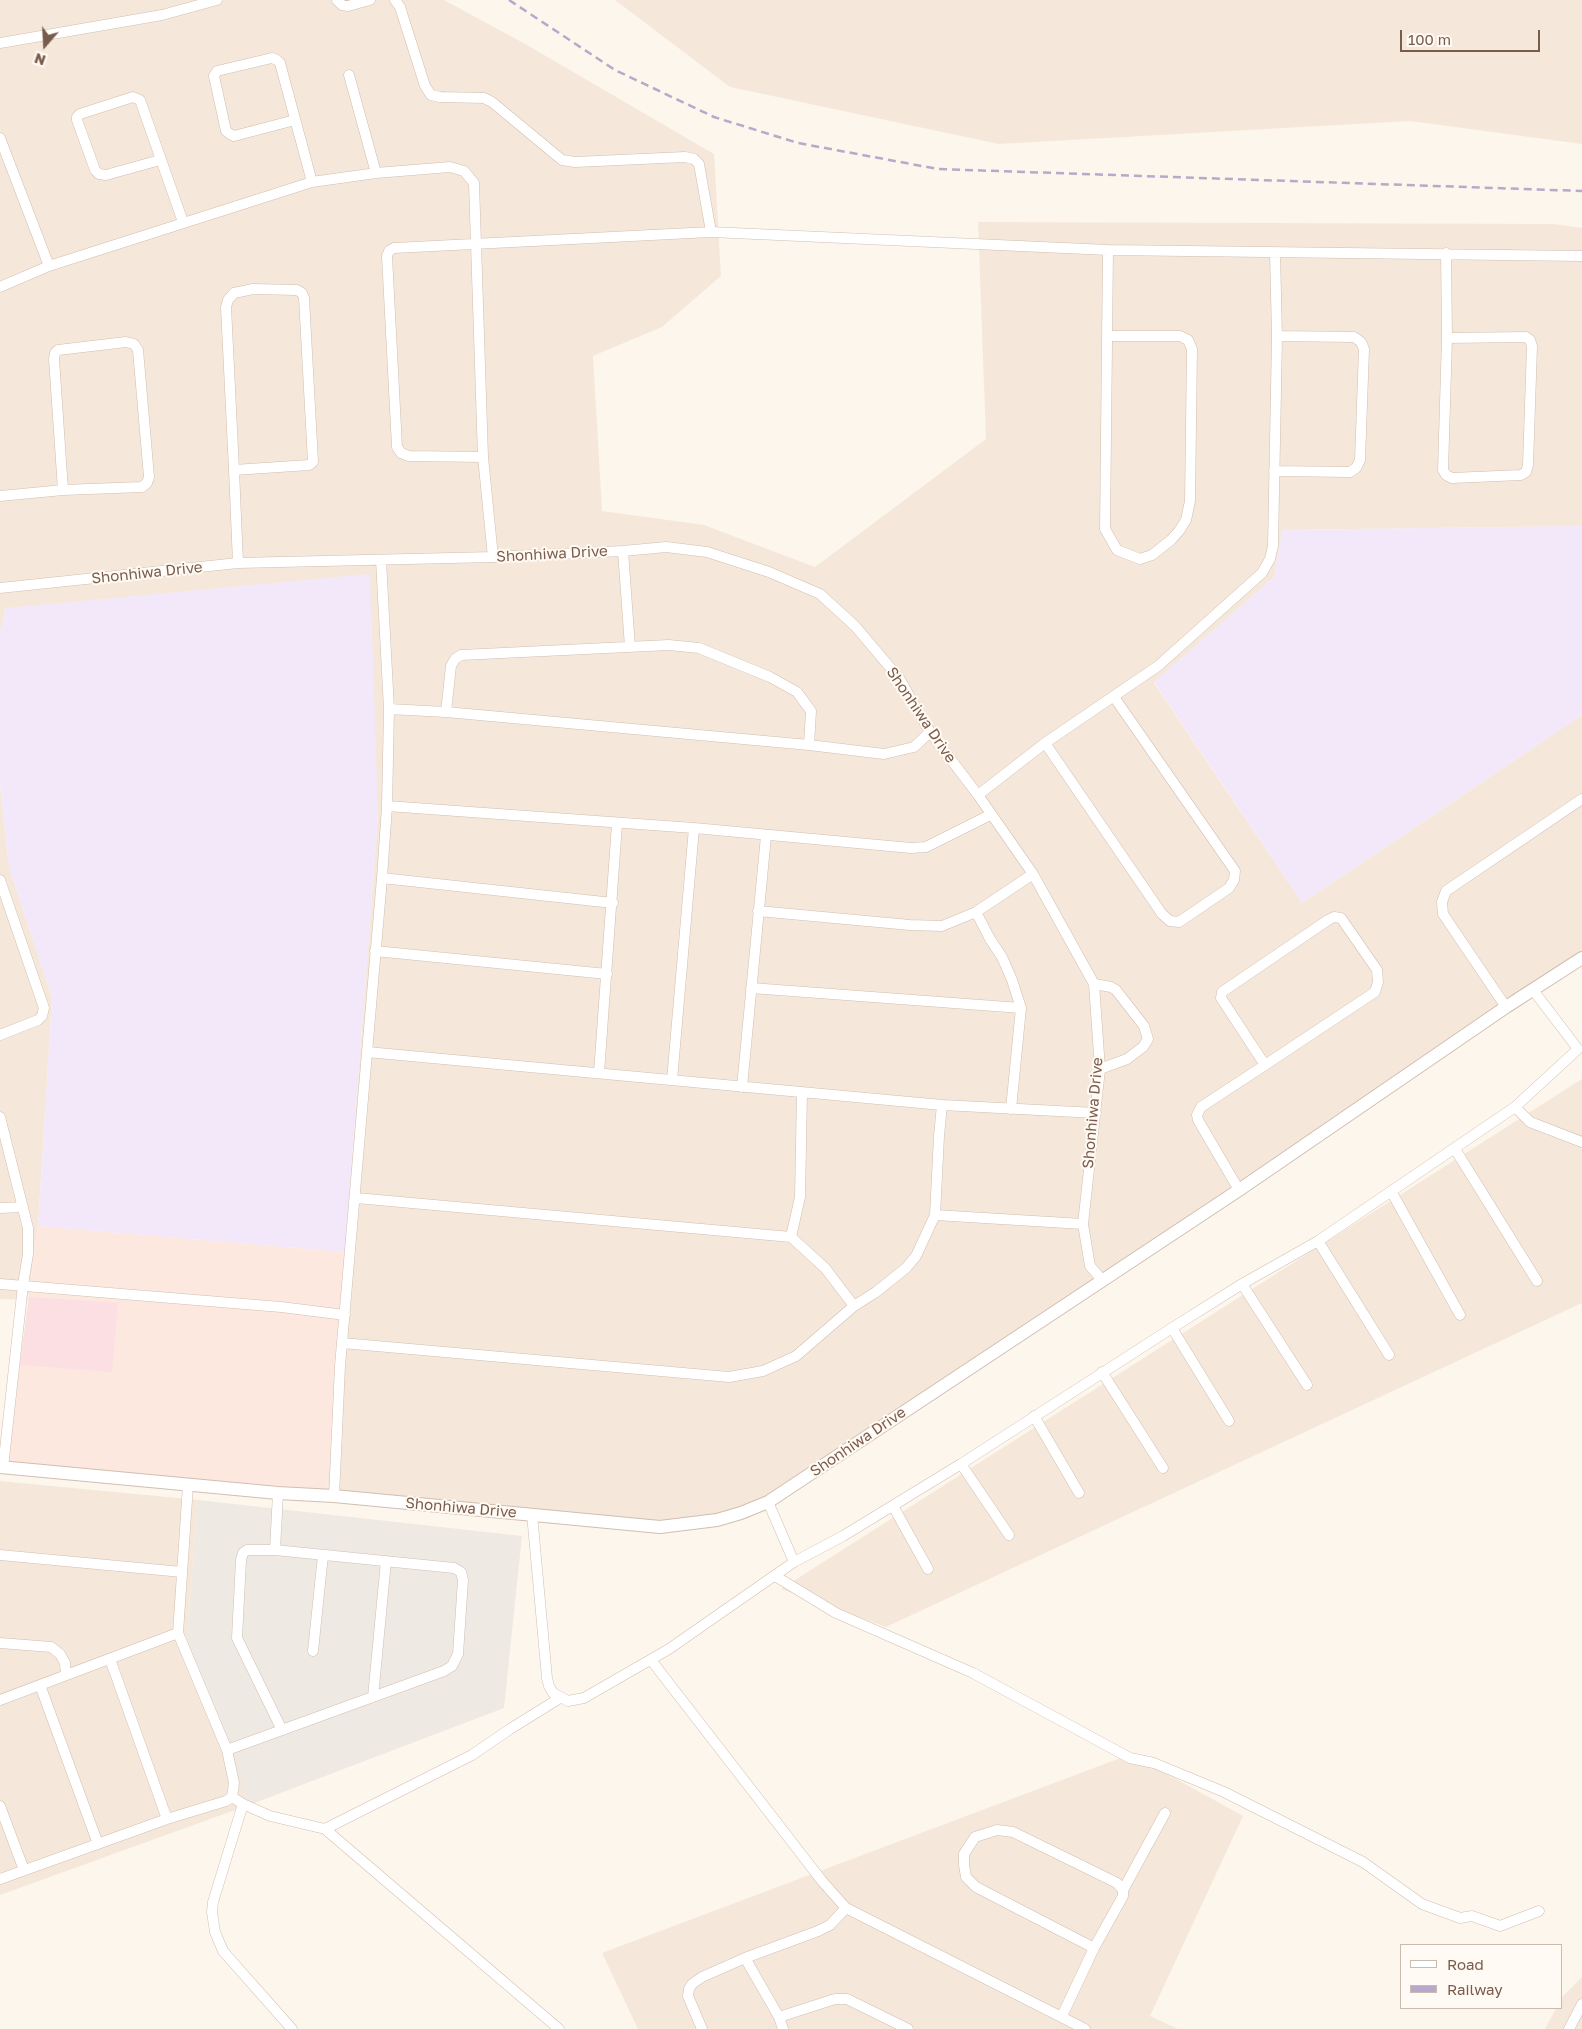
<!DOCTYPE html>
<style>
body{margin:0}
#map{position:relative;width:1582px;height:2029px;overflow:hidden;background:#fdf6ec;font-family:"Golos Text",sans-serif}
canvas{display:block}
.legend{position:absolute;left:1400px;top:1944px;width:162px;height:65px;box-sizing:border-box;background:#fffaf3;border:1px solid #cabbb1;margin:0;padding:6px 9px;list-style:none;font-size:15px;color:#7a5c4d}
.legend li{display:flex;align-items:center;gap:10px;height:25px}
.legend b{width:25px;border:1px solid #cabbb1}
.north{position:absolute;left:20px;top:20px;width:50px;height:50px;-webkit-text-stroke:4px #fffaf3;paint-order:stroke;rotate:199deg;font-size:14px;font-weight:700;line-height:20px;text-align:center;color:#7a5c4d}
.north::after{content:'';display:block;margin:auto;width:18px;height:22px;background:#7a5c4d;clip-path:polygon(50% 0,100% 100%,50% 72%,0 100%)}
.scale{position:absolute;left:1400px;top:30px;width:140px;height:22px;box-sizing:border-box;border:2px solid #7a5c4d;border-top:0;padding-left:6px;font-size:15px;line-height:18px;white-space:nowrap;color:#7a5c4d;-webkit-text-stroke:4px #fffaf3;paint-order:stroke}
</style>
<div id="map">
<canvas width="1582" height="2029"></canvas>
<ul class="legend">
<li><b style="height:6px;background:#fff"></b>Road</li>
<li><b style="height:6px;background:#b9a8c9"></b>Railway</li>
</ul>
<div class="north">N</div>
<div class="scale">100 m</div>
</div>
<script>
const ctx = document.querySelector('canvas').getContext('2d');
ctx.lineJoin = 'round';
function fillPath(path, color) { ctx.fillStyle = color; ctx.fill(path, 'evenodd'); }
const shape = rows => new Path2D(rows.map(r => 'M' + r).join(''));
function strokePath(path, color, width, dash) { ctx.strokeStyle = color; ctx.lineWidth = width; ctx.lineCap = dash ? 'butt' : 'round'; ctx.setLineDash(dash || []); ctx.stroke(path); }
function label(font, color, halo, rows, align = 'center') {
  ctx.font = font + ' "Golos Text",sans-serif'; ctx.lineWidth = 4; ctx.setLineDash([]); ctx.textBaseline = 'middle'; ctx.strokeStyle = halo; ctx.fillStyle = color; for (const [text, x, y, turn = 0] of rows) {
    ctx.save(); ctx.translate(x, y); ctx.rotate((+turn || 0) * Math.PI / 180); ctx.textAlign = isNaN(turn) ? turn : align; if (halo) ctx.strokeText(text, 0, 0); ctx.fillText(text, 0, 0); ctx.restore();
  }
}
fillPath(shape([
 [0,0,444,0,527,45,714,154,721,276,662,327,593,356,602,511,704,525,815,567,986,439,978,222,1554,224,1582,228,1582,526,1282,530,1274,577,1154,683,1302,903,1582,715,1582,953,753,1510,676,1525,327,1490,378,815,6,608,0,634],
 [615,0,1582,0,1582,144,1410,121,999,144,730,87],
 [0,784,9,867,52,998,38,1226,28,1300,0,1299],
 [1582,1079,1582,1303,886,1627,781,1589],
 [0,1481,198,1500,186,1646,249,1805,0,1895],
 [1131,1754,1243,1816,1150,2016,1178,2029,638,2029,602,1953],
 [1582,1977,1582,2029,1545,2029,1556,2008,1561,2008,1561,1998]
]), '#f5e8da');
fillPath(shape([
 [38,1226,345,1252,327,1490,7,1463]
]), '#fde8e0');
fillPath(shape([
 [198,1500,522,1536,504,1708,249,1805,186,1646]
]), '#efe9e4');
fillPath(shape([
 [1582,526,1582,715,1302,903,1154,682,1274,577,1282,530],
 [370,574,378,815,345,1252,38,1226,52,998,9,867,0,784,0,634,6,608]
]), '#f3e8fa');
fillPath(shape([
 [29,1297,118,1303,112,1372,20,1365]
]), '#fbdfe3');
const minor = shape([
 [337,0,342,5,348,6,370,0],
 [395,0,400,7,425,86,431,95,440,97,484,98,492,102,562,160,575,162,685,157,694,159,699,164,711,232],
 [0,43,162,15,217,0],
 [349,75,376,173],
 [295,120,234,136,230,134,226,131,214,76,217,71,272,58,277,60,280,63,312,182],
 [0,138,49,266],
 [160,160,106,175,99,174,95,170,77,120,77,117,80,114,133,97,140,100,183,222],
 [1446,253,1447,338,1443,470,1446,475,1452,478,1521,475,1526,472,1528,465,1532,346,1530,340,1526,337,1447,338],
 [0,287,49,266,312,182,376,173,450,167,464,171,474,183,483,457,493,557],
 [1108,336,1180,336,1188,340,1192,349,1190,501,1186,520,1179,531,1171,540,1152,555,1140,559,1117,550,1105,529,1108,250],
 [483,457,409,456,401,453,397,447,387,256,389,251,394,248,711,232,1108,250,1582,256],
 [234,470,309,465,313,462,304,298,302,293,297,290,253,289,234,293,228,300,226,307,234,470,238,563],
 [1274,471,1350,472,1356,468,1360,460,1364,349,1361,342,1354,337,1277,336],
 [0,496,63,490,142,487,147,483,149,477,138,350,134,344,126,342,58,350,55,353,54,359,63,490],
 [623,551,630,647],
 [0,588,238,563,493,557,623,551,666,547,707,552,769,572,820,594,855,626,899,678,930,732,978,795,1033,874,1094,984,1100,1069,1083,1224,1090,1266,1102,1280],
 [389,709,446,712,809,745,884,754,914,747,930,732],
 [446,712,451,666,455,659,461,655,669,645,699,648,770,677,797,692,811,711,809,745],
 [1045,743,1162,914,1170,921,1179,922,1229,888,1234,880,1235,871,1114,697],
 [978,795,1045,743,1158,666,1262,573,1270,559,1273,546,1277,336,1275,253],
 [387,806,694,828,911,848,926,847,990,815],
 [382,878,613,903],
 [0,880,44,1008,42,1016,38,1020,0,1035],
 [758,911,910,925,942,926,976,912,1033,874],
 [976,912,990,939,1002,957,1012,980,1021,1008,1011,1109],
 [375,951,607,974],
 [1094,984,1111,987,1116,990,1144,1026,1148,1039,1143,1047,1127,1059,1100,1069],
 [751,988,1021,1008],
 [1506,1007,1443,914,1442,902,1446,891,1582,799],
 [367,1052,942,1105,1096,1113],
 [599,1073,617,824],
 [672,1080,694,828],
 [742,1087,766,836],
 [1515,1107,1530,1122,1582,1142],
 [0,1117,28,1228,28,1254,23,1285,3,1468],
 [1455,1149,1537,1281],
 [1239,1190,1198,1120,1197,1115,1201,1107,1265,1065,1375,992,1378,982,1377,970,1341,918,1334,917,1328,920,1222,992,1221,998,1265,1065],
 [1391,1191,1460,1315],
 [356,1198,791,1237,825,1268,854,1306,876,1292,906,1268,916,1256,935,1215,939,1136,942,1105],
 [0,1208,23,1207],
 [935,1215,1083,1224],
 [791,1237,800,1197,802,1092],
 [1318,1241,1389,1355],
 [0,1284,281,1307,345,1315],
 [1242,1284,1307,1385],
 [1172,1328,1229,1421],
 [342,1343,729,1377,763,1371,796,1356,854,1306],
 [1102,1372,1163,1468],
 [1034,1416,1079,1493],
 [961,1464,1009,1535],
 [334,1496,340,1366,382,878,387,806,389,709,381,560],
 [768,1502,794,1562,843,1536,961,1464,1172,1328,1242,1284,1318,1241,1515,1107,1578,1049,1533,990],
 [893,1506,928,1569],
 [532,1514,547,1678,549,1686,553,1693,568,1701,584,1698,669,1649,794,1562],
 [275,1550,278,1493],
 [0,1555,182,1572],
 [775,1576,836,1613,973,1673,1130,1758,1154,1763,1224,1792,1363,1862,1422,1904,1460,1918,1472,1916,1500,1926,1539,1911],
 [0,1643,51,1647,60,1654,65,1663,66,1675],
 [313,1651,323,1555],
 [110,1659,167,1819],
 [651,1660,822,1881,846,1908,1085,2029],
 [40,1685,98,1844],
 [373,1697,386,1561],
 [0,1700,178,1633,188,1485],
 [227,1750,282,1730,237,1638,241,1560,243,1553,247,1550,275,1550,454,1568,461,1572,463,1580,458,1654,452,1666,444,1671,282,1730],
 [232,1797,243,1804,270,1816,325,1829,559,2029],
 [243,1804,213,1902,212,1912,215,1932,223,1951,230,1959,292,2029],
 [0,1806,24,1870],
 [325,1829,472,1755,510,1729,560,1698],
 [0,1879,167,1819,226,1801,232,1797,234,1783,227,1750,178,1633],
 [1123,1890,1165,1813],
 [745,1958,779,2017,783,2029],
 [1062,2016,1094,1948,1123,1896,1123,1890,1117,1883,1013,1832,997,1830,975,1837,964,1854,964,1865,966,1877,976,1887,1094,1948],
 [779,2017,835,1999,847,1999,908,2029],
 [702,2029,688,1996,689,1989,692,1984,702,1977,745,1958,818,1931,830,1925,846,1908],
 [1569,2029,1582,2004]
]);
const tertiary = shape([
 [0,1467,278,1493,334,1496,660,1527,717,1520,741,1513,768,1502,1239,1190,1506,1007,1582,958]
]);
strokePath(minor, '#d1beb0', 11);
strokePath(tertiary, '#d1beb0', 14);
strokePath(minor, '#fff', 10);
strokePath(tertiary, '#fff', 12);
strokePath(shape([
 [509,0,615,70,714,117,798,143,938,169,1582,191]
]), '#b9a8c9', 2.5, [8, 5]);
label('15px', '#7a5c4d', '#fffaf3', [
 ["Shonhiwa Drive",552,554,-3],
 ["Shonhiwa Drive",147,573,-6],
 ["Shonhiwa Drive",921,715,56],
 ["Shonhiwa Drive",1093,1113,-85],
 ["Shonhiwa Drive",858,1442,-34],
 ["Shonhiwa Drive",461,1508,5]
]);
</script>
